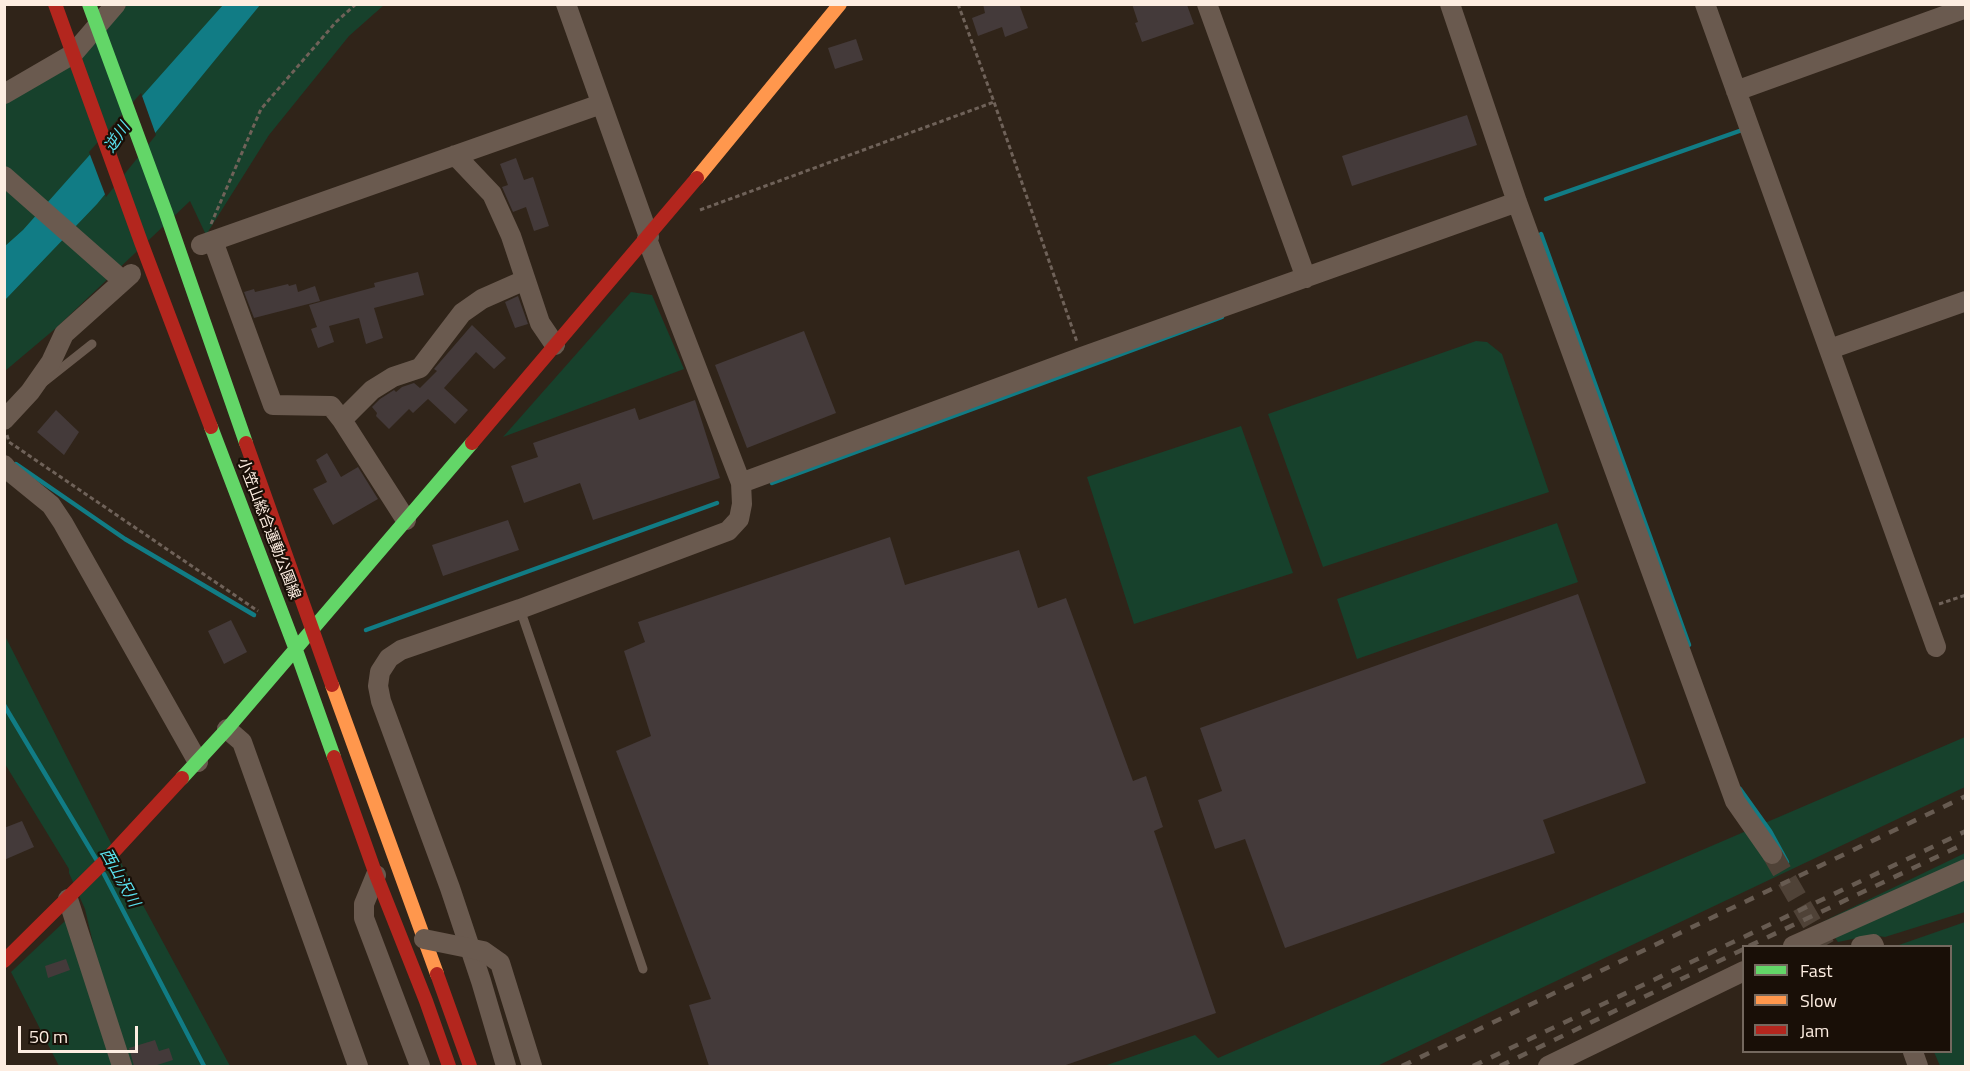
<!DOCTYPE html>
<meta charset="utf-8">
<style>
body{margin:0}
#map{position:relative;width:1970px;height:1071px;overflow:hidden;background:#302419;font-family:"Titillium Web",sans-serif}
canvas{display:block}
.frame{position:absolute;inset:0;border:6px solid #fdede1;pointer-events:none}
.legend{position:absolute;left:1742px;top:945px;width:210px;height:108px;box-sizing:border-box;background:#190f07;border:2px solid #74685e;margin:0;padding:8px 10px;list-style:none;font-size:18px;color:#fdede1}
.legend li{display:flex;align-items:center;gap:12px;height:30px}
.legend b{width:30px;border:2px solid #74685e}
.scale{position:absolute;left:18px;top:1026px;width:120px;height:27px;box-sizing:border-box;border:3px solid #fdede1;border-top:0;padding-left:8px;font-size:18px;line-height:21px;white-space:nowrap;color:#fdede1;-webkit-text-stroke:4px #190f07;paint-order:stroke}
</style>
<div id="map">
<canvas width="1970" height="1071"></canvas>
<div class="frame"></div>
<ul class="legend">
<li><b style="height:8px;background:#63d668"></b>Fast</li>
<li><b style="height:8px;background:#ff974d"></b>Slow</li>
<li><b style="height:8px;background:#b3261e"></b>Jam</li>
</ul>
<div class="scale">50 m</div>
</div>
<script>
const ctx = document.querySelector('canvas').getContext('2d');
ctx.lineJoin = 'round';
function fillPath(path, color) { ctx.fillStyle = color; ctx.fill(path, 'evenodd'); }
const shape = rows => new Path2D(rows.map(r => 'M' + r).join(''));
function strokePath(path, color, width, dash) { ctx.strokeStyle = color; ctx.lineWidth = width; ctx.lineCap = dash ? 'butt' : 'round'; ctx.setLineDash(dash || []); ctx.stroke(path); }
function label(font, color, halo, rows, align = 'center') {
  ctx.font = font + ' "Titillium Web","Noto Sans JP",sans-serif'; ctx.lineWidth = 4.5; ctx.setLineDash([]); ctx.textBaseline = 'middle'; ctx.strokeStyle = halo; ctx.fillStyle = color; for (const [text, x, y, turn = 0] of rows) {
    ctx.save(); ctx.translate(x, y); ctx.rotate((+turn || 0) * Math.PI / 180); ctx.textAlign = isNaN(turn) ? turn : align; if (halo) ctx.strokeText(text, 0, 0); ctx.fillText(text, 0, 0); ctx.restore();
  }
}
fillPath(shape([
 [127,5,384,5,349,36,269,135,206,235,190,201,56,328,5,371,4,98,113,18],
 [631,292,652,295,684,369,503,437],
 [1476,341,1487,342,1502,354,1549,492,1323,567,1268,414],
 [1241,426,1293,573,1134,624,1087,477],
 [1557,523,1578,582,1357,659,1337,599],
 [4,634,138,896,230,1066,122,1066,85,909,69,873,69,869,5,764],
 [1965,737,1965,787,1377,1066,1104,1066,1195,1035,1218,1058],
 [1965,853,1965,862,1820,923],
 [1965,879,1965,912,1885,937,1872,935,1838,942,1833,935],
 [66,920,119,1066,59,1066,11,972],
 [1965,922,1965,1066,1940,1066,1934,1052,1950,1052,1950,946,1896,946]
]), '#17412c');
fillPath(shape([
 [223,5,260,5,97,204,5,300,4,247,23,230]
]), '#117c85');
fillPath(shape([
 [141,93,156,135,106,197,89,152]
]), '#302419');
strokePath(shape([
 [1546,199,1745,129],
 [1541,234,1689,645],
 [16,464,125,539,254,615],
 [772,483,1222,317],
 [366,630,717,503],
 [4,705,96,859],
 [1740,789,1770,831,1787,862],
 [104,874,204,1066]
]), '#117c85', 4.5);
fillPath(shape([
 [983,4,1019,4,1028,28,1005,37,1002,27,978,36,972,18,985,13],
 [1132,4,1187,5,1194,24,1142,42,1135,23,1138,22],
 [856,39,863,60,835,69,828,48],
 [1467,115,1477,145,1352,186,1342,156],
 [516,158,524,180,533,177,549,226,534,231,526,207,513,212,502,187,508,185,500,164],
 [418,272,424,295,374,308,383,338,366,344,359,318,329,326,334,342,318,348,311,329,317,327,309,305,375,287,374,283],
 [288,284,289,286,296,284,298,292,315,286,320,301,254,318,244,292,254,289,255,292],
 [518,296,528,324,515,328,505,302],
 [472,325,506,358,494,369,476,352,444,388,468,410,455,424,428,399,413,413,409,409,389,429,376,416,377,413,372,407,380,399,394,390,396,392,402,387,414,383,420,388,437,371,434,369],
 [804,331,836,413,747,448,715,365],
 [695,400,720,478,593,520,580,483,524,503,511,466,538,457,533,443,635,408,639,420],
 [56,410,79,432,64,455,37,432],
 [327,453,341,477,358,467,378,499,333,525,313,489,327,482,316,460],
 [508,520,519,550,443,576,432,545],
 [890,537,905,585,1019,550,1038,608,1066,598,1133,781,1146,776,1163,827,1154,831,1216,1013,1063,1066,709,1066,689,1005,711,999,616,751,651,736,624,651,645,642,638,622],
 [1578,594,1646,783,1543,820,1555,853,1285,948,1245,839,1215,849,1198,800,1222,791,1200,728],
 [231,620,247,652,224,664,208,631],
 [22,821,34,847,4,860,4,828],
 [66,959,70,970,48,978,45,966],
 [155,1040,159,1051,169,1048,173,1060,154,1066,134,1066,129,1048]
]), '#443a3a');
strokePath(shape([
 [1772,854,1825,946]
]), '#4f4237', 20, [20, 10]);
strokePath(shape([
 [958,4,994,102,1077,342],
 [700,210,994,102],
 [211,224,261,109,336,22,356,4],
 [7,435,9,442,258,611],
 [1939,604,1966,595]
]), '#6f6259', 3, [4.5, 3]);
strokePath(shape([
 [44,382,92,344],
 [520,609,643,969]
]), '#6a5a4f', 9);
strokePath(shape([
 [566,4,649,237],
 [1207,4,1306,278],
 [1450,4,1517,202,1735,801,1772,854],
 [1705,4,1936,647],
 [1736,91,1966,8],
 [4,94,73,54,116,4],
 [455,155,492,194,511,236,540,323,555,345],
 [4,176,122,280],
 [213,241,273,405,331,406,342,420,406,520],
 [201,245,601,104],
 [1830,349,1966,301],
 [4,420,30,392,51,362,64,334,131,274],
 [342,420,372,390,393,377,420,368,462,313,482,299,525,280],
 [4,465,8,470,51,505,63,523,198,762],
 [741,483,1082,357,1517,202],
 [227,729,242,742,358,1066],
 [376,875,364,904,364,918,420,1066],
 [68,899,122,1066],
 [1793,946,1966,869],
 [1861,946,1873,944,1874,946],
 [1913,1052,1918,1066],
 [506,1066,481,981,450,888,381,701,378,686,380,672,389,658,401,650,520,609,728,531,739,519,742,504,741,483,647,239],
 [1548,1066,1744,971]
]), '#6a5a4f', 20);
strokePath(shape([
 [89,4,166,213,246,443],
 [211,427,296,650,334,757],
 [182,778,227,729,472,443]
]), '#63d668', 14);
strokePath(shape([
 [697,178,840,4],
 [332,685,437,974]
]), '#ff974d', 14);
strokePath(shape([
 [55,4,141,242,211,427],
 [246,443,332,685],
 [472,443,697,178],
 [334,757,376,875,426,1001,449,1066],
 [4,961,107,859,182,778],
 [437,974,470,1066]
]), '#b3261e', 14);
strokePath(shape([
 [1749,946,1966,843],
 [1402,1066,1966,796],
 [1473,1066,1966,831],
 [1500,1066,1744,949]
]), '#675b51', 4.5, [10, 10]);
strokePath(shape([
 [424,939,483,951,500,963,532,1066]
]), '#6a5a4f', 20);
label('15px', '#fdede1', '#190f07', [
 ["小笠山総合運動公園線",268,529,69]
]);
label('italic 16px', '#5ae1ef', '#190f07', [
 ["逆川",118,138,-56],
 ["西山沢川",119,878,61]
]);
</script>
